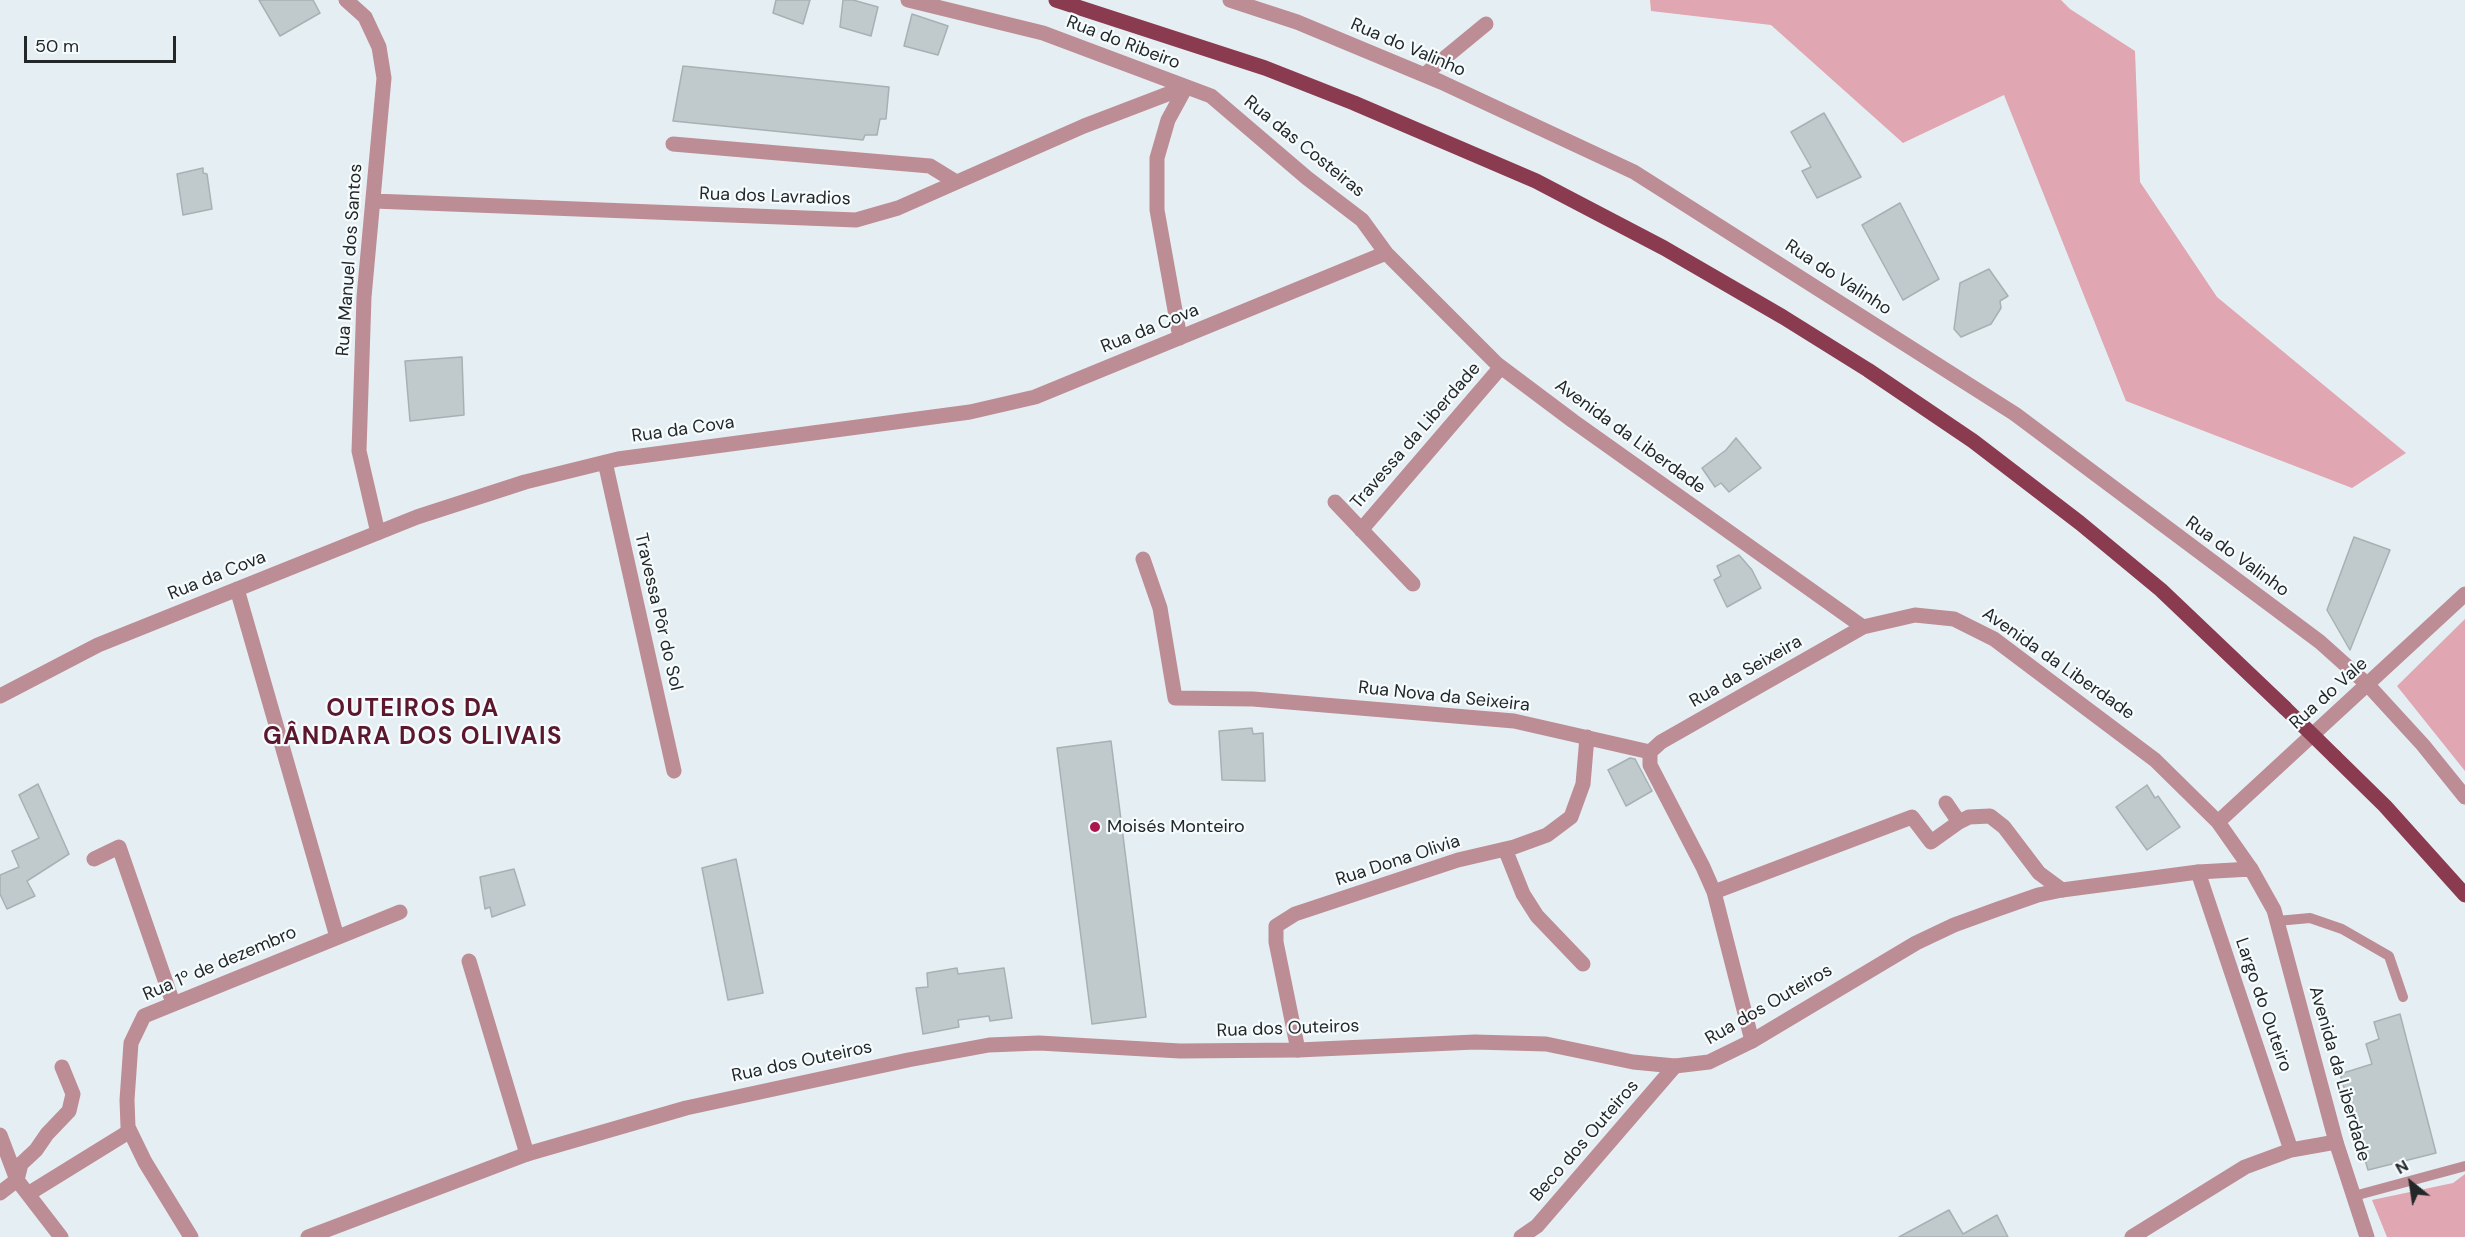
<!DOCTYPE html>
<meta charset="utf-8">
<style>
body{margin:0}
#map{position:relative;width:2465px;height:1237px;overflow:hidden;background:#e5eff3;font-family:"DM Sans",sans-serif}
canvas{display:block}
.north{position:absolute;left:2381px;top:1153px;width:60px;height:60px;-webkit-text-stroke:4px #f6fcfe;paint-order:stroke;rotate:330deg;font-size:16px;font-weight:700;line-height:24px;text-align:center;color:#232728}
.north::after{content:'';display:block;margin:auto;width:21px;height:27px;background:#232728;clip-path:polygon(50% 0,100% 100%,50% 72%,0 100%)}
.scale{position:absolute;left:24px;top:36px;width:152px;height:27px;box-sizing:border-box;border:3px solid #232728;border-top:0;padding-left:8px;font-size:18px;line-height:21px;white-space:nowrap;color:#232728;-webkit-text-stroke:4px #f6fcfe;paint-order:stroke}
</style>
<div id="map">
<canvas width="2465" height="1237"></canvas>
<div class="north">N</div>
<div class="scale">50 m</div>
</div>
<script>
const ctx = document.querySelector('canvas').getContext('2d');
ctx.lineJoin = 'round';
function fillPath(path, color) { ctx.fillStyle = color; ctx.fill(path, 'evenodd'); }
const shape = rows => new Path2D(rows.map(r => 'M' + r).join(''));
function strokePath(path, color, width, dash) { ctx.strokeStyle = color; ctx.lineWidth = width; ctx.lineCap = dash ? 'butt' : 'round'; ctx.setLineDash(dash || []); ctx.stroke(path); }
function label(font, color, halo, rows, align = 'center') {
  ctx.font = font + ' "DM Sans",sans-serif'; ctx.lineWidth = 4.5; ctx.setLineDash([]); ctx.textBaseline = 'middle'; ctx.strokeStyle = halo; ctx.fillStyle = color; for (const [text, x, y, turn = 0] of rows) {
    ctx.save(); ctx.translate(x, y); ctx.rotate((+turn || 0) * Math.PI / 180); ctx.textAlign = isNaN(turn) ? turn : align; if (halo) ctx.strokeText(text, 0, 0); ctx.fillText(text, 0, 0); ctx.restore();
  }
}
fillPath(shape([
 [1650,0,2061,0,2070,9,2135,51,2140,182,2217,297,2406,453,2352,488,2126,401,2004,95,1903,143,1771,25,1651,11],
 [2465,619,2465,771,2397,686],
 [2465,1174,2465,1237,2387,1237,2372,1200,2453,1183]
]), '#e0a6b1');
const building = shape([
 [259,0,313,0,320,13,280,36,259,0],
 [776,0,810,0,803,24,773,13,776,0],
 [843,0,853,0,878,7,871,36,840,27,843,0],
 [912,14,948,26,938,55,904,46,912,14],
 [683,66,889,87,886,119,880,119,877,135,865,135,863,140,673,121,683,66],
 [1824,113,1861,177,1817,198,1802,171,1811,167,1791,132,1824,113],
 [203,168,203,173,207,174,212,209,183,215,177,174,203,168],
 [1900,203,1939,279,1903,300,1862,225,1900,203],
 [1989,269,2008,296,2000,301,2001,308,1991,324,1961,337,1954,329,1960,283,1989,269],
 [462,357,464,415,410,421,405,361,462,357],
 [1736,438,1761,468,1729,492,1721,483,1715,487,1702,468,1726,450,1736,438],
 [2354,537,2390,550,2350,650,2327,610,2354,537],
 [1739,555,1752,570,1761,588,1727,607,1714,580,1721,576,1717,566,1739,555],
 [1252,728,1253,734,1263,733,1265,781,1222,780,1219,731,1252,728],
 [1111,741,1146,1017,1092,1024,1057,748,1111,741],
 [1630,758,1635,759,1652,791,1626,806,1608,770,1630,758],
 [38,784,69,854,27,881,35,896,7,909,0,894,0,875,19,867,12,851,39,838,19,795,38,784],
 [2147,785,2155,798,2158,796,2180,827,2147,850,2116,807,2147,785],
 [736,859,763,993,728,1000,702,868,736,859],
 [514,869,525,905,492,917,490,907,485,909,480,877,514,869],
 [957,968,958,974,1004,968,1012,1018,990,1021,989,1016,958,1020,959,1027,923,1034,916,988,928,987,927,973,957,968],
 [2400,1014,2436,1153,2368,1170,2340,1074,2372,1064,2366,1044,2379,1039,2374,1022,2400,1014],
 [1949,1210,1963,1234,1997,1215,2008,1237,1899,1237,1949,1210]
]);
fillPath(building, '#c0cacd');
strokePath(building, '#a7b1b4', 1.5);
strokePath(shape([
 [2277,921,2310,918,2342,929,2389,956,2403,997],
 [2354,1196,2465,1166]
]), '#bd8d96', 10);
strokePath(shape([
 [346,0,365,17,379,47,384,78,364,297,359,451,378,533],
 [908,0,1043,33,1211,96,1307,178,1362,220,1386,253,1497,364,1573,421,1863,627],
 [1230,0,1297,22,1441,82,1634,172,2015,414,2320,642,2368,685,2423,745,2465,797],
 [1424,75,1486,24],
 [673,144,930,166,956,182],
 [374,201,856,220,898,208,1084,126,1186,87],
 [1180,338,1157,210,1157,158,1168,120,1186,87],
 [605,462,674,771],
 [1335,502,1413,584],
 [1361,530,1501,367],
 [1143,559,1160,608,1175,698,1253,699,1514,721,1650,752],
 [237,589,337,937],
 [0,696,98,645,417,517,525,482,618,459,970,412,1035,397,1386,253],
 [1650,752,1661,742,1863,627,1915,615,1954,619,1994,639,2155,760,2218,822,2251,869],
 [1650,752,1650,765,1703,867,1714,892,1752,1041],
 [1946,803,1959,822,1969,817,1990,816,2004,827,2039,873,2062,890],
 [2218,822,2465,594],
 [1505,849,1523,894,1537,916,1583,964],
 [94,859,119,847,173,1003],
 [2198,872,2291,1150],
 [1714,892,1912,817,1931,842,1959,822],
 [469,961,527,1154],
 [1298,1050,1276,942,1276,926,1295,914,1458,860,1514,847,1547,835,1571,817,1583,784,1587,737],
 [0,1135,17,1180,61,1237],
 [17,1180,21,1164,36,1150,47,1134,69,1111,73,1094,62,1067],
 [0,1193,17,1180],
 [28,1194,130,1131],
 [191,1237,145,1162,128,1127,127,1100,131,1043,144,1016,400,912],
 [1521,1237,1537,1226,1675,1066],
 [2132,1237,2245,1167,2291,1150,2336,1142]
]), '#bd8d96', 15);
strokePath(shape([
 [308,1237,527,1154,686,1108,908,1060,989,1045,1039,1043,1180,1051,1298,1050,1475,1042,1546,1044,1633,1062,1675,1066,1709,1062,1752,1041,1916,943,1954,925,1998,909,2038,895,2062,890,2198,872,2251,869,2274,910,2336,1142,2367,1237]
]), '#bd8d96', 15);
strokePath(shape([
 [1056,0,1265,68,1354,103,1536,181,1664,248,1783,317,1868,370,1973,441,2080,523,2161,590,2285,708],
 [2335,757,2385,806,2465,895]
]), '#8b3b4f', 15);
strokePath(shape([
 [2285,708,2335,757]
]), '#8b3b4f', 15);
for (const [x, y, r, color] of [
 [1095,827,6,"#aa174d"]
]) { const dot = new Path2D(); dot.arc(x, y, r, 0, 2 * Math.PI); ctx.fillStyle = color; ctx.fill(dot); strokePath(dot, '#f6fcfe', 2); }
label('18px', '#232728', '#f6fcfe', [
 ["Rua do Ribeiro",1123,43,21],
 ["Rua do Valinho",1408,48,23],
 ["Rua das Costeiras",1304,147,39],
 ["Rua dos Lavradios",775,197,2],
 ["Rua Manuel dos Santos",350,260,-86],
 ["Rua do Valinho",1838,278,33],
 ["Rua da Cova",1150,329,-22],
 ["Rua da Cova",683,430,-8],
 ["Travessa da Liberdade",1416,436,-49],
 ["Avenida da Liberdade",1630,437,36],
 ["Rua do Valinho",2237,557,36],
 ["Rua da Cova",217,576,-22],
 ["Travessa Pôr do Sol",658,612,77],
 ["Avenida da Liberdade",2058,664,35],
 ["Rua da Seixeira",1746,672,-30],
 ["Rua do Vale",2329,694,-42],
 ["Rua Nova da Seixeira",1444,697,6],
 ["Rua Dona Olivia",1398,861,-18],
 ["Rua 1º de dezembro",220,964,-23],
 ["Rua dos Outeiros",1769,1005,-30],
 ["Largo do Outeiro",2263,1005,71],
 ["Rua dos Outeiros",1288,1029,-2],
 ["Rua dos Outeiros",802,1062,-12],
 ["Avenida da Liberdade",2339,1074,74],
 ["Beco dos Outeiros",1585,1141,-49]
]);
label('18px', '#232728', '#f6fcfe', [
 ["Moisés Monteiro",1107,827]
], 'left');
ctx.letterSpacing = '1.5px';
label('bold 24px', '#5b172b', '#f6fcfe', [
 ["OUTEIROS DA",413,710],
 ["GÂNDARA DOS OLIVAIS",413,738]
]);
ctx.letterSpacing = '0px';
</script>
